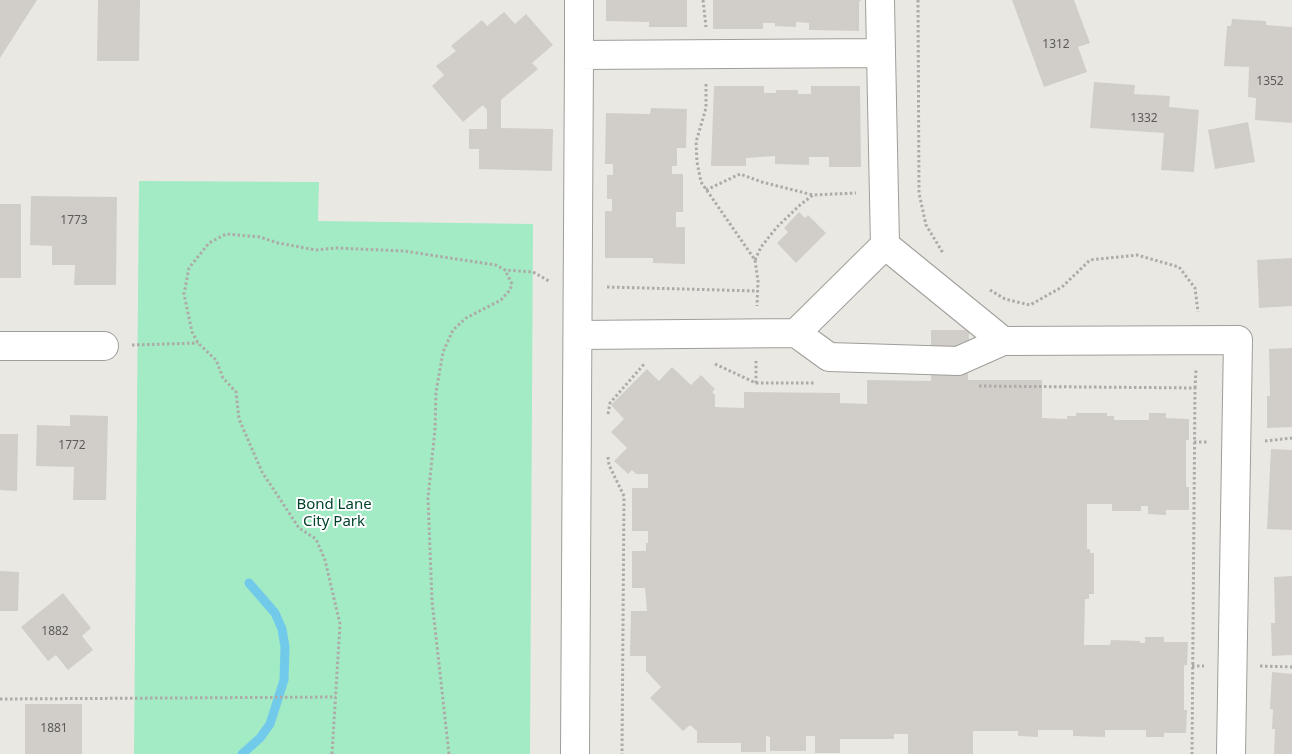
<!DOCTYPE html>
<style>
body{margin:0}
canvas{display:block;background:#eae8e3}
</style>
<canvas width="1292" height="754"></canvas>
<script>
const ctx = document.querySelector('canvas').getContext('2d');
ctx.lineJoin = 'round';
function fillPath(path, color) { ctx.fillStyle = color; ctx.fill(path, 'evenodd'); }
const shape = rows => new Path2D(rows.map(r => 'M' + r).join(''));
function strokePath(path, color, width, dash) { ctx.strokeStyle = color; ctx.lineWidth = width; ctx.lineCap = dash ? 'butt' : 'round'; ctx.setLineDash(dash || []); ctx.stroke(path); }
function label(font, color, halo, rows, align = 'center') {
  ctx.font = font + ' "Noto Sans",sans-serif'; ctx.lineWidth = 4; ctx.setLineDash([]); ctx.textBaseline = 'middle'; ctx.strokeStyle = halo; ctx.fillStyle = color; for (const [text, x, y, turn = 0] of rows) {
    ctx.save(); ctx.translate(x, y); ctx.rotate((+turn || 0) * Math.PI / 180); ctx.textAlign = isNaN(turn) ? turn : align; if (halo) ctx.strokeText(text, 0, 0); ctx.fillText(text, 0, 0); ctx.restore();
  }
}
fillPath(shape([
 [139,181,319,182,318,221,533,224,530,754,134,754]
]), '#a3ebc5');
strokePath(shape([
 [242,754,260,738,270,724,284,680,285,647,282,629,275,613,249,583]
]), '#72caeb', 9);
fillPath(shape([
 [0,0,37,0,0,58],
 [98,0,140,0,139,61,97,61],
 [606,0,687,0,687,27,649,27,649,22,606,21],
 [713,0,861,0,859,2,859,31,809,30,809,23,796,22,796,27,775,26,775,23,763,23,763,29,713,29],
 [1012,0,1074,0,1090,43,1078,47,1087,72,1044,87],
 [504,12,515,24,526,14,553,45,532,63,538,69,501,100,501,128,553,129,552,171,479,169,479,149,469,149,469,129,487,129,487,110,483,105,463,122,432,86,444,75,436,66,456,51,451,46,482,20,487,26],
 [1232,19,1266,21,1266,25,1292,27,1292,123,1255,120,1256,98,1248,97,1249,67,1224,66,1227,26,1231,26],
 [1094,82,1135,85,1134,94,1170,96,1169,107,1199,110,1194,172,1161,170,1164,133,1090,128],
 [714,86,764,86,764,93,776,93,776,90,798,90,798,94,811,94,811,86,860,86,861,167,829,167,829,157,809,157,809,165,775,164,775,156,746,158,746,166,711,166],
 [651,108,687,109,686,148,677,148,677,166,672,166,672,174,683,174,683,212,676,212,676,227,685,227,685,264,653,263,653,258,605,258,605,211,612,211,612,199,607,199,607,175,613,175,613,164,605,164,606,113,650,114],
 [1248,122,1255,162,1215,169,1208,130],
 [31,196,117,197,116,285,74,285,75,265,52,265,52,246,30,245],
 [0,204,21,204,21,278,0,278],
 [799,212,805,218,808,215,826,233,796,263,777,243,788,232,784,228],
 [1292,258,1292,306,1259,308,1257,260],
 [931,330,969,330,968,380,1042,380,1042,418,1067,419,1067,416,1076,416,1076,413,1107,413,1107,416,1114,416,1114,420,1149,420,1149,413,1166,413,1166,418,1189,419,1189,440,1186,440,1186,487,1189,487,1189,510,1166,510,1166,515,1148,514,1148,506,1141,506,1141,511,1112,511,1112,504,1087,504,1087,549,1090,549,1090,553,1094,553,1094,594,1089,594,1089,599,1085,599,1084,645,1110,645,1111,640,1140,641,1140,643,1145,643,1145,637,1164,637,1164,642,1188,642,1187,665,1184,665,1184,710,1187,710,1186,733,1164,733,1164,737,1146,737,1146,730,1105,730,1105,737,1073,736,1073,730,1038,730,1038,737,1018,736,1018,731,973,731,973,754,908,754,908,734,894,734,894,739,840,739,840,753,815,753,815,736,806,736,806,751,770,751,770,737,766,736,766,752,741,752,741,743,697,743,697,731,690,725,683,731,650,698,661,687,646,671,646,656,630,656,631,611,647,611,645,588,632,588,632,551,646,551,646,543,648,543,648,531,632,531,632,488,648,488,648,474,636,474,632,470,628,474,614,461,627,448,611,432,624,419,611,405,647,369,659,381,672,367,691,385,701,375,715,389,712,392,715,395,715,407,744,408,744,392,840,393,840,403,867,404,867,380,931,381],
 [1292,348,1292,427,1267,428,1267,396,1270,396,1269,349],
 [70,415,108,416,106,500,73,500,74,467,36,466,37,425,70,426],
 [0,434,18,434,17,491,0,490],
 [1271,449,1292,450,1292,530,1267,529],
 [0,571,19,572,18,611,0,611],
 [1292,576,1292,655,1272,656,1271,623,1275,623,1274,577],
 [63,593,91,628,82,636,93,650,68,670,56,655,48,661,21,627],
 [1272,672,1292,674,1292,754,1274,754,1275,729,1272,729,1273,709,1270,709],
 [25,704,82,704,82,754,25,754]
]), '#d1ceca');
const minor = shape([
 [579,55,579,0],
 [796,333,829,357,958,361,1003,341,885,245],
 [578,335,796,333,885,245,881,53],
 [1003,341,1238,340,1231,754],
 [0,346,104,346],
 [575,754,579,55,881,53,880,0]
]);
strokePath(minor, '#a09e9a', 30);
strokePath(shape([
 [703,0,706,27],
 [918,0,919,193,926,225,943,253],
 [706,84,706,108,696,142,697,162,701,182,755,260,758,281,757,306],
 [706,190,740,174,762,182,813,195],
 [755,260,761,247,777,227,800,205,813,195,856,193],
 [607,287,758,291],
 [990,290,1005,299,1030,305,1062,287,1090,260,1137,255,1179,267,1195,288,1198,312],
 [132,345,198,343],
 [715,364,756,383,756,361],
 [756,383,815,383],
 [979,386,1195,388,1192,754],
 [1195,388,1196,370],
 [608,414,610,403,645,363],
 [1265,441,1292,438],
 [1194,442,1209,442],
 [608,457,609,465,624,496,622,754],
 [1192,666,1204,666],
 [1260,666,1292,667],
 [0,699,336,697],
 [332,754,340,624,325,560,316,539,299,528,262,472,239,419,236,392,223,378,216,360,198,343,192,332,184,294,189,268,209,243,226,234,260,237,278,243,316,250,336,248,404,251,496,265,505,270,533,272,549,281],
 [449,754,432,601,428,498,435,429,436,392,443,352,453,330,466,318,501,300,510,290,512,284,505,270]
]), '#adaba7', 3, [2.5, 2.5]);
strokePath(minor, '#fff', 28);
label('12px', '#5c5b59', null, [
 ["1312",1056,45],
 ["1352",1270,82],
 ["1332",1144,119],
 ["1773",74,221],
 ["1772",72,446],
 ["1882",55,632],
 ["1881",54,729]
]);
label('15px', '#00432a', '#fff', [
 ["Bond Lane",334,505],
 ["City Park",334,522]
]);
</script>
